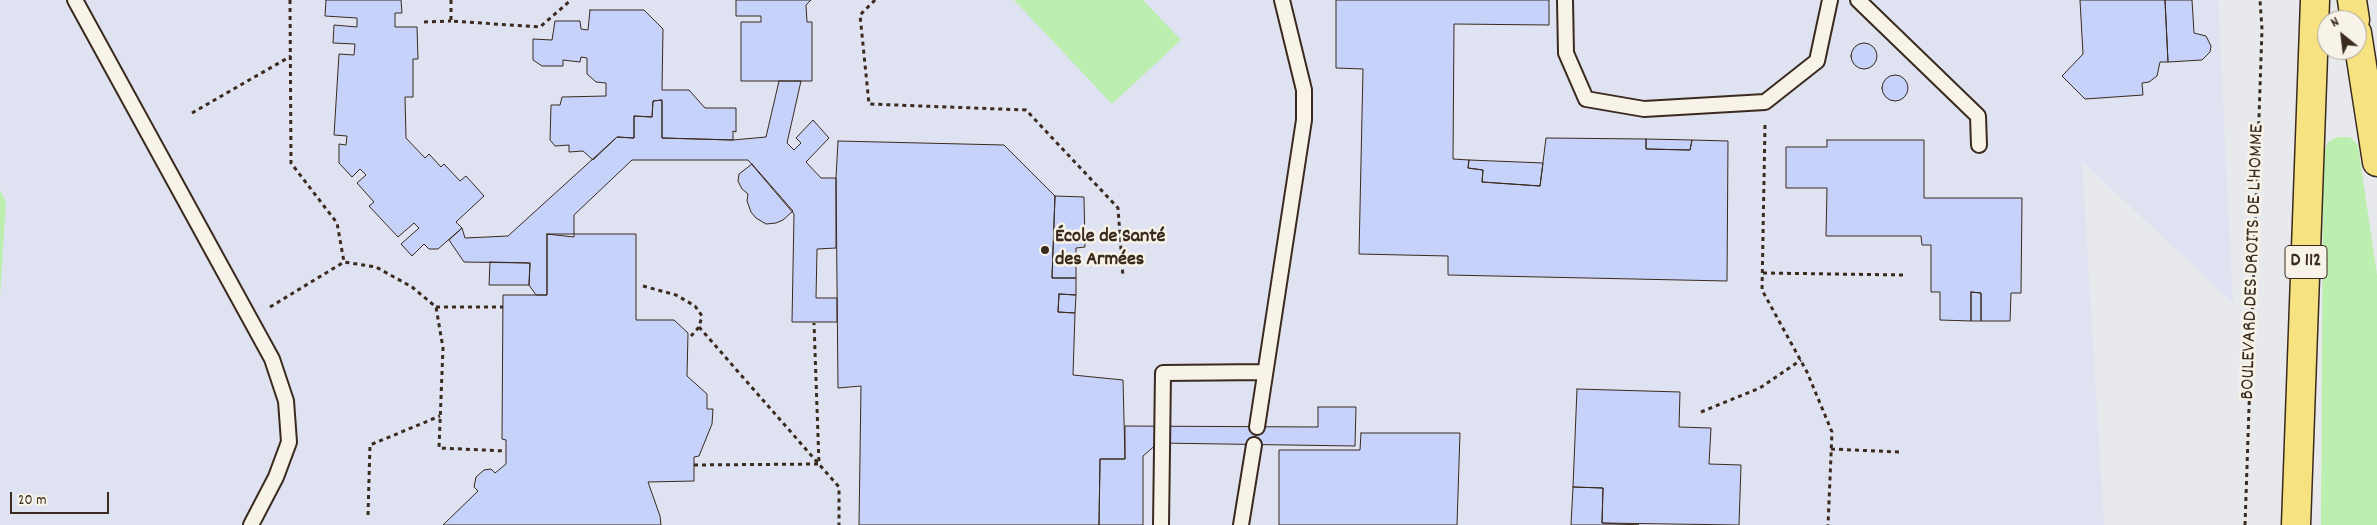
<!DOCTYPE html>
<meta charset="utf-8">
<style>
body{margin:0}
#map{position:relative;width:2377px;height:525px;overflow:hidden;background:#e8e9ed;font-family:Dekko,sans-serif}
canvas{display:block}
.north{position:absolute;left:2317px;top:10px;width:50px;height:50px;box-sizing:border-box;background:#f7f3e8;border:1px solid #aca397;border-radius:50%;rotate:331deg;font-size:14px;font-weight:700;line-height:20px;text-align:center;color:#3b2a1e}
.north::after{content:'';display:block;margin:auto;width:18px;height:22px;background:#3b2a1e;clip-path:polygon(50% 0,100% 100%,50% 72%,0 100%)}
.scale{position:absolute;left:10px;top:492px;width:99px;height:22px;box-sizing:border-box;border:2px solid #3b2a1e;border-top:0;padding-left:6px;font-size:15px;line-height:18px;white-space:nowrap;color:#3b2a1e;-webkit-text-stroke:4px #f7f3e8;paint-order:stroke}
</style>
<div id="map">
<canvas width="2377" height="525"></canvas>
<div class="north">N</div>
<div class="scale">20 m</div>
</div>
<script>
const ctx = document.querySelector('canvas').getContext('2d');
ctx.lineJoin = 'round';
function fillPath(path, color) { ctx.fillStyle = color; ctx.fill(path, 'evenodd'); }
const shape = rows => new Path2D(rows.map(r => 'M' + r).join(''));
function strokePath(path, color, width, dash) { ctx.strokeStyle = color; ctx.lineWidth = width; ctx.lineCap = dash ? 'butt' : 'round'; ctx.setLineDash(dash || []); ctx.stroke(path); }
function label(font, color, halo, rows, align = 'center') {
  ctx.font = font + ' Dekko,sans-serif'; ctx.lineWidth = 5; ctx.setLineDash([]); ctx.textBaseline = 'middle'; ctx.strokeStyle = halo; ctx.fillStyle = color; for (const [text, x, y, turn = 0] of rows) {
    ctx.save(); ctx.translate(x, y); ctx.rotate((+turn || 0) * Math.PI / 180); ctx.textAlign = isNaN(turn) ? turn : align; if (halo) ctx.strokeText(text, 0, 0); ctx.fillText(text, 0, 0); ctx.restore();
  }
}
fillPath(shape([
 [0,0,2218,0,2233,303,2082,161,2104,525,0,525,0,298,6,202,0,196]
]), '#dee2f1');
fillPath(shape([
 [1014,0,1143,0,1181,40,1112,104],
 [2338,137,2350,137,2358,145,2377,275,2377,525,2321,525,2323,153,2328,142],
 [0,190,6,202,0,298]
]), '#bbeeaf');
const building = shape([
 [326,0,401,0,402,13,395,13,395,27,417,27,418,59,413,59,413,97,405,97,406,138,425,158,429,154,441,167,444,164,460,181,466,176,484,196,456,222,462,228,438,249,429,249,424,244,412,256,401,244,419,228,414,223,398,237,369,206,374,202,357,183,366,175,360,169,352,177,339,163,339,144,346,145,347,136,334,135,339,54,354,55,355,44,333,43,334,25,357,27,357,18,325,16,326,0],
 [736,0,811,0,806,5,807,22,812,22,812,81,741,81,741,22,761,22,761,16,736,16,736,0],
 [1336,0,1549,0,1549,25,1454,24,1453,159,1469,160,1468,168,1483,170,1482,182,1540,186,1546,138,1646,139,1646,149,1690,150,1692,140,1728,141,1727,281,1448,275,1448,256,1359,254,1363,69,1336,68,1336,0],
 [2080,0,2165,0,2168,62,2160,62,2157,76,2149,82,2142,83,2143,95,2085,99,2062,76,2083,54,2080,0],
 [2165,0,2192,0,2194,33,2206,36,2211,46,2210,52,2202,60,2168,62,2165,0],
 [590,10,644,10,663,29,662,90,689,90,705,108,736,108,736,132,733,131,733,140,662,138,662,100,653,101,652,117,634,116,634,138,617,137,593,160,583,151,569,152,569,145,555,146,550,140,551,105,560,105,562,97,606,96,606,83,596,82,587,74,587,58,581,57,580,62,563,60,563,66,542,66,533,60,533,39,552,40,555,21,580,21,581,29,588,30,590,10],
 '1851 56a13 13 0 1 1 26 0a13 13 0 1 1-26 0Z',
 '1882 88a13 13 0 1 1 26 0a13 13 0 1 1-26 0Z',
 [779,81,801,81,787,143,794,150,801,143,796,138,813,120,829,138,806,162,821,178,836,178,836,248,817,249,816,298,837,298,837,322,792,322,794,214,748,160,632,160,574,215,574,237,547,234,547,295,536,295,529,285,530,263,464,262,449,240,462,228,465,238,508,236,617,137,634,138,634,116,652,117,653,101,662,100,662,138,733,140,766,137,779,81],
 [1646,139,1692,140,1690,150,1646,149,1646,139],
 [1827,140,1924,140,1924,198,2022,198,2021,293,2011,293,2010,321,1981,321,1981,293,1971,292,1971,321,1940,320,1940,292,1931,292,1931,245,1922,245,1921,236,1826,236,1827,188,1786,188,1786,147,1827,147,1827,140],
 [838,141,1004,145,1055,196,1052,278,1076,278,1076,295,1059,294,1058,312,1075,313,1073,375,1123,380,1125,459,1100,459,1099,525,859,525,861,386,838,388,836,178,838,141],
 [1469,160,1543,163,1540,186,1482,182,1483,170,1468,168,1469,160],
 [752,164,793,211,783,220,776,223,766,224,756,218,751,212,747,201,748,194,742,189,738,181,739,174,752,164],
 [1055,196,1084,197,1085,247,1076,248,1076,278,1052,278,1055,196],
 [547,234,636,234,636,320,674,320,688,333,687,376,707,394,707,409,713,409,712,424,699,456,694,457,694,481,648,482,660,516,661,525,443,525,478,491,474,487,476,477,484,470,491,469,495,473,506,464,506,440,502,439,503,295,547,295,547,234],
 [490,262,530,263,529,285,489,285,490,262],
 [1971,292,1981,293,1981,321,1971,321,1971,292],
 [1059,294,1076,295,1075,313,1058,312,1059,294],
 [1577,389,1680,392,1679,427,1711,428,1709,464,1741,465,1739,525,1602,523,1603,488,1573,487,1577,389],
 [1318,407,1356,407,1355,446,1158,443,1143,456,1143,525,1099,525,1100,459,1125,459,1125,426,1318,427,1318,407],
 [1361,433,1460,433,1457,525,1279,525,1279,450,1360,450,1361,433],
 [1573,487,1603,488,1602,523,1639,525,1571,525,1573,487]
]);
fillPath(building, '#c6d2f9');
strokePath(building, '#3b2a1e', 1);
const lane = shape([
 [75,0,272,359,286,401,289,442,276,477,251,525],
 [1565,0,1566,53,1586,99,1644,109,1765,102,1817,61,1830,0],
 [1858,0,1978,116,1979,145],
 [1257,427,1304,120,1304,90,1282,0],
 [1161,525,1163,373,1265,372],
 [1241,525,1254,445]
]);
const primary = shape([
 [2352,0,2355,20],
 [2357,33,2377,162],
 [2296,525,2315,0]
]);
strokePath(lane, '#3b2a1e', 18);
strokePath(primary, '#3b2a1e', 31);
strokePath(shape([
 [290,0,291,163,337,223,344,262],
 [451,0,451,21,540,27,571,0],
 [875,0,860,15,869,104,1026,110,1118,208,1123,277],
 [424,22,451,21],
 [192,113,291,56],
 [1765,125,1762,290,1807,372,1832,432,1828,525],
 [1763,273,1904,275],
 [643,286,676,295,695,306,702,316,699,327,691,336],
 [270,307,344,262,376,267,412,287,436,307,443,348,439,448,506,451],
 [436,307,503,307],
 [699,327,839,487,839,525],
 [1701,412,1760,388,1801,360],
 [1831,449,1899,452],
 [694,465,819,464,814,323],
 [368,515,370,445,440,416],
 [2245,525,2262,29,2260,0]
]), '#3b2a1e', 3, [4, 4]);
strokePath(lane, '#f7f3e8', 14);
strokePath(primary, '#f6e281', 28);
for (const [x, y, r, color] of [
 [1045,250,5,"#3b2a1e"]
]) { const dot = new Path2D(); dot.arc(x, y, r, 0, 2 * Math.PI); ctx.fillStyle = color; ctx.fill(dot); strokePath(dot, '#f7f3e8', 2); }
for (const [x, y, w] of [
 [2306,262,42]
]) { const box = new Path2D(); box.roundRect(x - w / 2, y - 16.5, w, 33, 4); ctx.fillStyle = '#f7f3e8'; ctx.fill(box); strokePath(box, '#3b2a1e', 1); }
label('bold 19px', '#3b2a1e', null, [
 ["D 112",2306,262]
]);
label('bold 20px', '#3b2a1e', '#f7f3e8', [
 ["École de Santé",1055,238],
 ["des Armées",1055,261]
], 'left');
label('20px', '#3b2a1e', '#f7f3e8', [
 ["BOULEVARD DES DROITS DE L'HOMME",2254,262,-88]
]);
</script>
